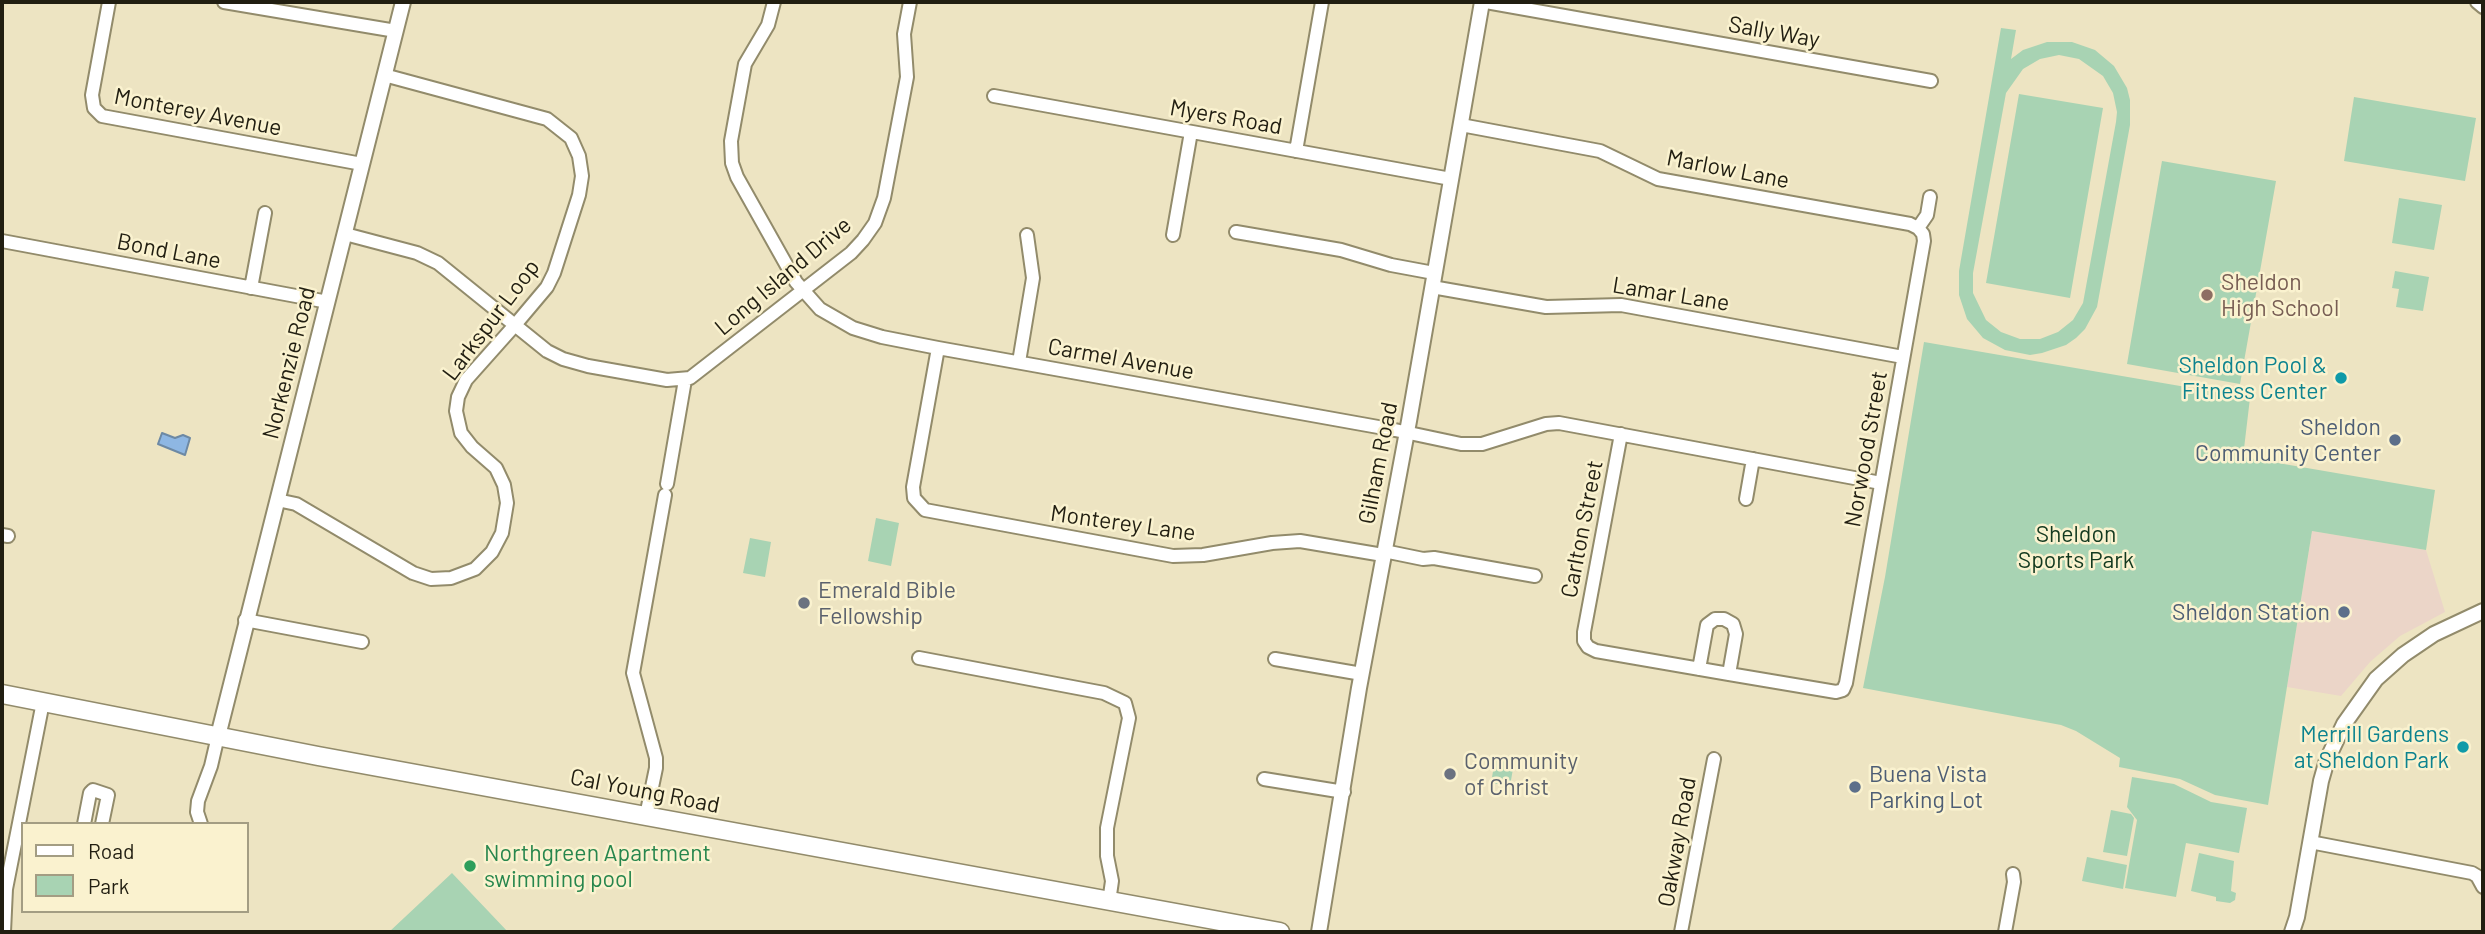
<!DOCTYPE html>
<style>
body{margin:0}
#map{position:relative;width:2485px;height:934px;overflow:hidden;background:#ede4c2;font-family:Barlow,sans-serif}
canvas{display:block}
.frame{position:absolute;inset:0;border:4px solid #211e11;pointer-events:none}
.legend{position:absolute;left:21px;top:822px;width:228px;height:91px;box-sizing:border-box;background:#faf2cf;border:2px solid #a39d83;margin:0;padding:9px 12px;list-style:none;font-size:21px;color:#211e11}
.legend li{display:flex;align-items:center;gap:14px;height:35px}
.legend b{width:35px;border:2px solid #a39d83}
</style>
<div id="map">
<canvas width="2485" height="934"></canvas>
<div class="frame"></div>
<ul class="legend">
<li><b style="height:9px;background:#fff"></b>Road</li>
<li><b style="height:19px;background:#a8d3b3"></b>Park</li>
</ul>
</div>
<script>
const ctx = document.querySelector('canvas').getContext('2d');
ctx.lineJoin = 'round';
function fillPath(path, color) { ctx.fillStyle = color; ctx.fill(path, 'evenodd'); }
const shape = rows => new Path2D(rows.map(r => 'M' + r).join(''));
function strokePath(path, color, width, dash) { ctx.strokeStyle = color; ctx.lineWidth = width; ctx.lineCap = dash ? 'butt' : 'round'; ctx.setLineDash(dash || []); ctx.stroke(path); }
function label(font, color, halo, rows, align = 'center') {
  ctx.font = font + ' Barlow,sans-serif'; ctx.lineWidth = 5; ctx.setLineDash([]); ctx.textBaseline = 'middle'; ctx.strokeStyle = halo; ctx.fillStyle = color; for (const [text, x, y, turn = 0] of rows) {
    ctx.save(); ctx.translate(x, y); ctx.rotate((+turn || 0) * Math.PI / 180); ctx.textAlign = isNaN(turn) ? turn : align; if (halo) ctx.strokeText(text, 0, 0); ctx.fillText(text, 0, 0); ctx.restore();
  }
}
fillPath(shape([
 [2312,531,2426,550,2445,612,2400,636,2370,662,2341,696,2287,687]
]), '#ebd5c8');
fillPath(shape([
 [2001,28,2016,30,2011,59,2023,50,2047,42,2072,42,2095,50,2114,66,2127,88,2130,100,2130,125,2097,307,2085,329,2076,338,2066,345,2042,353,2030,355,2005,350,1983,338,1967,319,1959,295,1959,271],
 [2059,55,2079,59,2103,76,2113,93,2117,112,2116,122,2083,303,2073,320,2058,332,2040,339,2020,339,2001,332,1986,320,1973,293,1973,273,2006,93,2023,69,2040,59],
 [2019,94,2103,108,2070,298,1986,283],
 [2354,97,2476,118,2465,181,2344,161],
 [2162,161,2276,181,2240,384,2127,364],
 [2399,198,2442,205,2434,250,2392,243],
 [2395,271,2429,277,2423,311,2396,307,2399,289,2392,288],
 [1924,342,2250,398,2243,457,2435,490,2426,550,2312,531,2268,805,2215,795,2180,779,2119,767,2120,758,2076,731,2061,725,1863,688,1885,577],
 [876,518,899,523,891,566,868,561],
 [750,538,771,542,765,577,743,573],
 [1495,760,1514,763,1510,786,1491,783],
 [2132,777,2174,784,2211,802,2247,808,2239,853,2186,843,2176,897,2125,888,2137,820,2127,807],
 [2111,810,2131,814,2134,818,2127,856,2103,852],
 [2199,853,2234,861,2231,891,2236,893,2235,900,2230,903,2216,901,2216,897,2191,891],
 [2087,857,2127,865,2123,889,2082,881],
 [452,873,508,932,389,932]
]), '#a8d3b3');
const water = shape([
 [162,433,175,438,183,435,190,438,185,455,158,444,162,433]
]);
fillPath(water, '#8eb7e3');
strokePath(water, '#6d89a4', 2);
const minor = shape([
 [109,2,92,95,94,108,102,116,362,164],
 [224,2,396,31],
 [774,2,768,25,745,64,731,141,732,163,737,177,796,282,820,309,853,328,882,337,938,348,1395,430,1461,444,1482,444,1546,424,1559,423,1881,483],
 [1486,2,1931,81],
 [2477,2,2483,7],
 [994,96,1451,179],
 [1461,125,1600,151,1658,179,1910,224,1918,228,1923,234,1924,241,1846,683,1843,690,1836,692,1729,674,1596,651,1588,647,1584,641,1584,632,1621,434],
 [1296,151,1322,2],
 [1918,228,1927,215,1930,197],
 [1236,232,1341,250,1391,265,1434,273],
 [345,234,417,253,438,263,547,351,563,359,588,366,667,380,690,378,851,253,863,240,875,223,884,198,907,77,904,34,910,2],
 [1173,235,1191,132],
 [2,241,328,302],
 [1432,287,1546,307,1621,305,1903,357],
 [251,288,265,213],
 [938,348,913,487,914,498,925,510,1173,556,1203,555,1272,543,1300,541,1383,555],
 [1019,362,1033,278,1027,235],
 [667,484,685,380],
 [1746,499,1753,459],
 [277,500,296,504,413,573,431,579,451,578,475,569,492,552,502,533,507,503,504,485,496,468,472,447,461,433,456,411,458,397,466,380,515,325,547,287,554,273,579,195,582,176,579,156,571,138,547,119,384,75],
 [2,535,8,536],
 [1384,551,1423,559,1434,558,1535,576],
 [245,620,362,642],
 [919,658,1104,693,1125,703,1129,718,1107,828,1107,856,1112,881,1109,902],
 [1275,659,1362,674],
 [1699,669,1707,625,1715,619,1724,619,1733,624,1736,634,1729,674],
 [1264,779,1344,792],
 [646,816,656,768,656,758,633,673,665,495],
 [84,824,90,793,93,790,108,795,102,824],
 [201,824,197,812,198,801,211,766,218,736],
 [2310,842,2472,873,2477,876,2483,887],
 [4,932,6,889,43,702],
 [1681,932,1714,759],
 [2005,932,2014,882,2013,874]
]);
const tertiary = shape([
 [218,736,403,2],
 [1319,932,1359,688,1409,421,1482,2],
 [2292,932,2297,917,2321,781,2327,760,2344,724,2376,679,2403,655,2434,634,2483,611]
]);
const secondary = shape([
 [2,694,318,756,1280,932]
]);
strokePath(minor, '#928b6b', 16);
strokePath(tertiary, '#928b6b', 18);
strokePath(secondary, '#928b6b', 21);
strokePath(minor, '#fff', 12);
strokePath(tertiary, '#fff', 14);
strokePath(secondary, '#fff', 18);
for (const [x, y, r, color] of [
 [2207,295,7,"#8d6e63"],
 [2341,378,7,"#0f9aa8"],
 [2395,440,7,"#5c6f8a"],
 [804,603,7,"#6b7280"],
 [2344,612,7,"#5c6f8a"],
 [2463,747,7,"#0f9aa8"],
 [1450,774,7,"#6b7280"],
 [1855,787,7,"#5c6f8a"],
 [470,866,7,"#2e9e5b"]
]) { const dot = new Path2D(); dot.arc(x, y, r, 0, 2 * Math.PI); ctx.fillStyle = color; ctx.fill(dot); strokePath(dot, '#faf2cf', 2.5); }
label('23px', '#211e11', '#faf2cf', [
 ["Sally Way",1774,32,10],
 ["Monterey Avenue",198,112,11],
 ["Myers Road",1226,117,10],
 ["Marlow Lane",1728,169,11],
 ["Bond Lane",169,251,11],
 ["Long Island Drive",783,276,-40],
 ["Lamar Lane",1671,294,9],
 ["Larkspur Loop",491,320,-53],
 ["Carmel Avenue",1121,359,10],
 ["Norkenzie Road",289,363,-76],
 ["Norwood Street",1866,449,-80],
 ["Gilham Road",1378,463,-79],
 ["Monterey Lane",1123,523,8],
 ["Carlton Street",1582,529,-79],
 ["Cal Young Road",645,791,11],
 ["Oakway Road",1677,842,-80]
]);
label('23px', '#785e54', '#faf2cf', [
 ["Sheldon",2221,282],
 ["High School",2221,308]
], 'left');
label('23px', '#0d838f', '#faf2cf', [
 ["Sheldon Pool &",2327,365],
 ["Fitness Center",2327,391],
 ["Merrill Gardens",2449,734],
 ["at Sheldon Park",2449,760]
], 'right');
label('23px', '#4e5e75', '#faf2cf', [
 ["Sheldon",2381,427],
 ["Community Center",2381,453],
 ["Sheldon Station",2330,612],
 ["Buena Vista",1869,774,"left"],
 ["Parking Lot",1869,800,"left"]
], 'right');
label('23px', '#12391f', '#faf2cf', [
 ["Sheldon",2076,534],
 ["Sports Park",2076,560]
]);
label('23px', '#5b616d', '#faf2cf', [
 ["Emerald Bible",818,590],
 ["Fellowship",818,616],
 ["Community",1464,761],
 ["of Christ",1464,787]
], 'left');
label('23px', '#27864d', '#faf2cf', [
 ["Northgreen Apartment",484,853],
 ["swimming pool",484,879]
], 'left');
</script>
